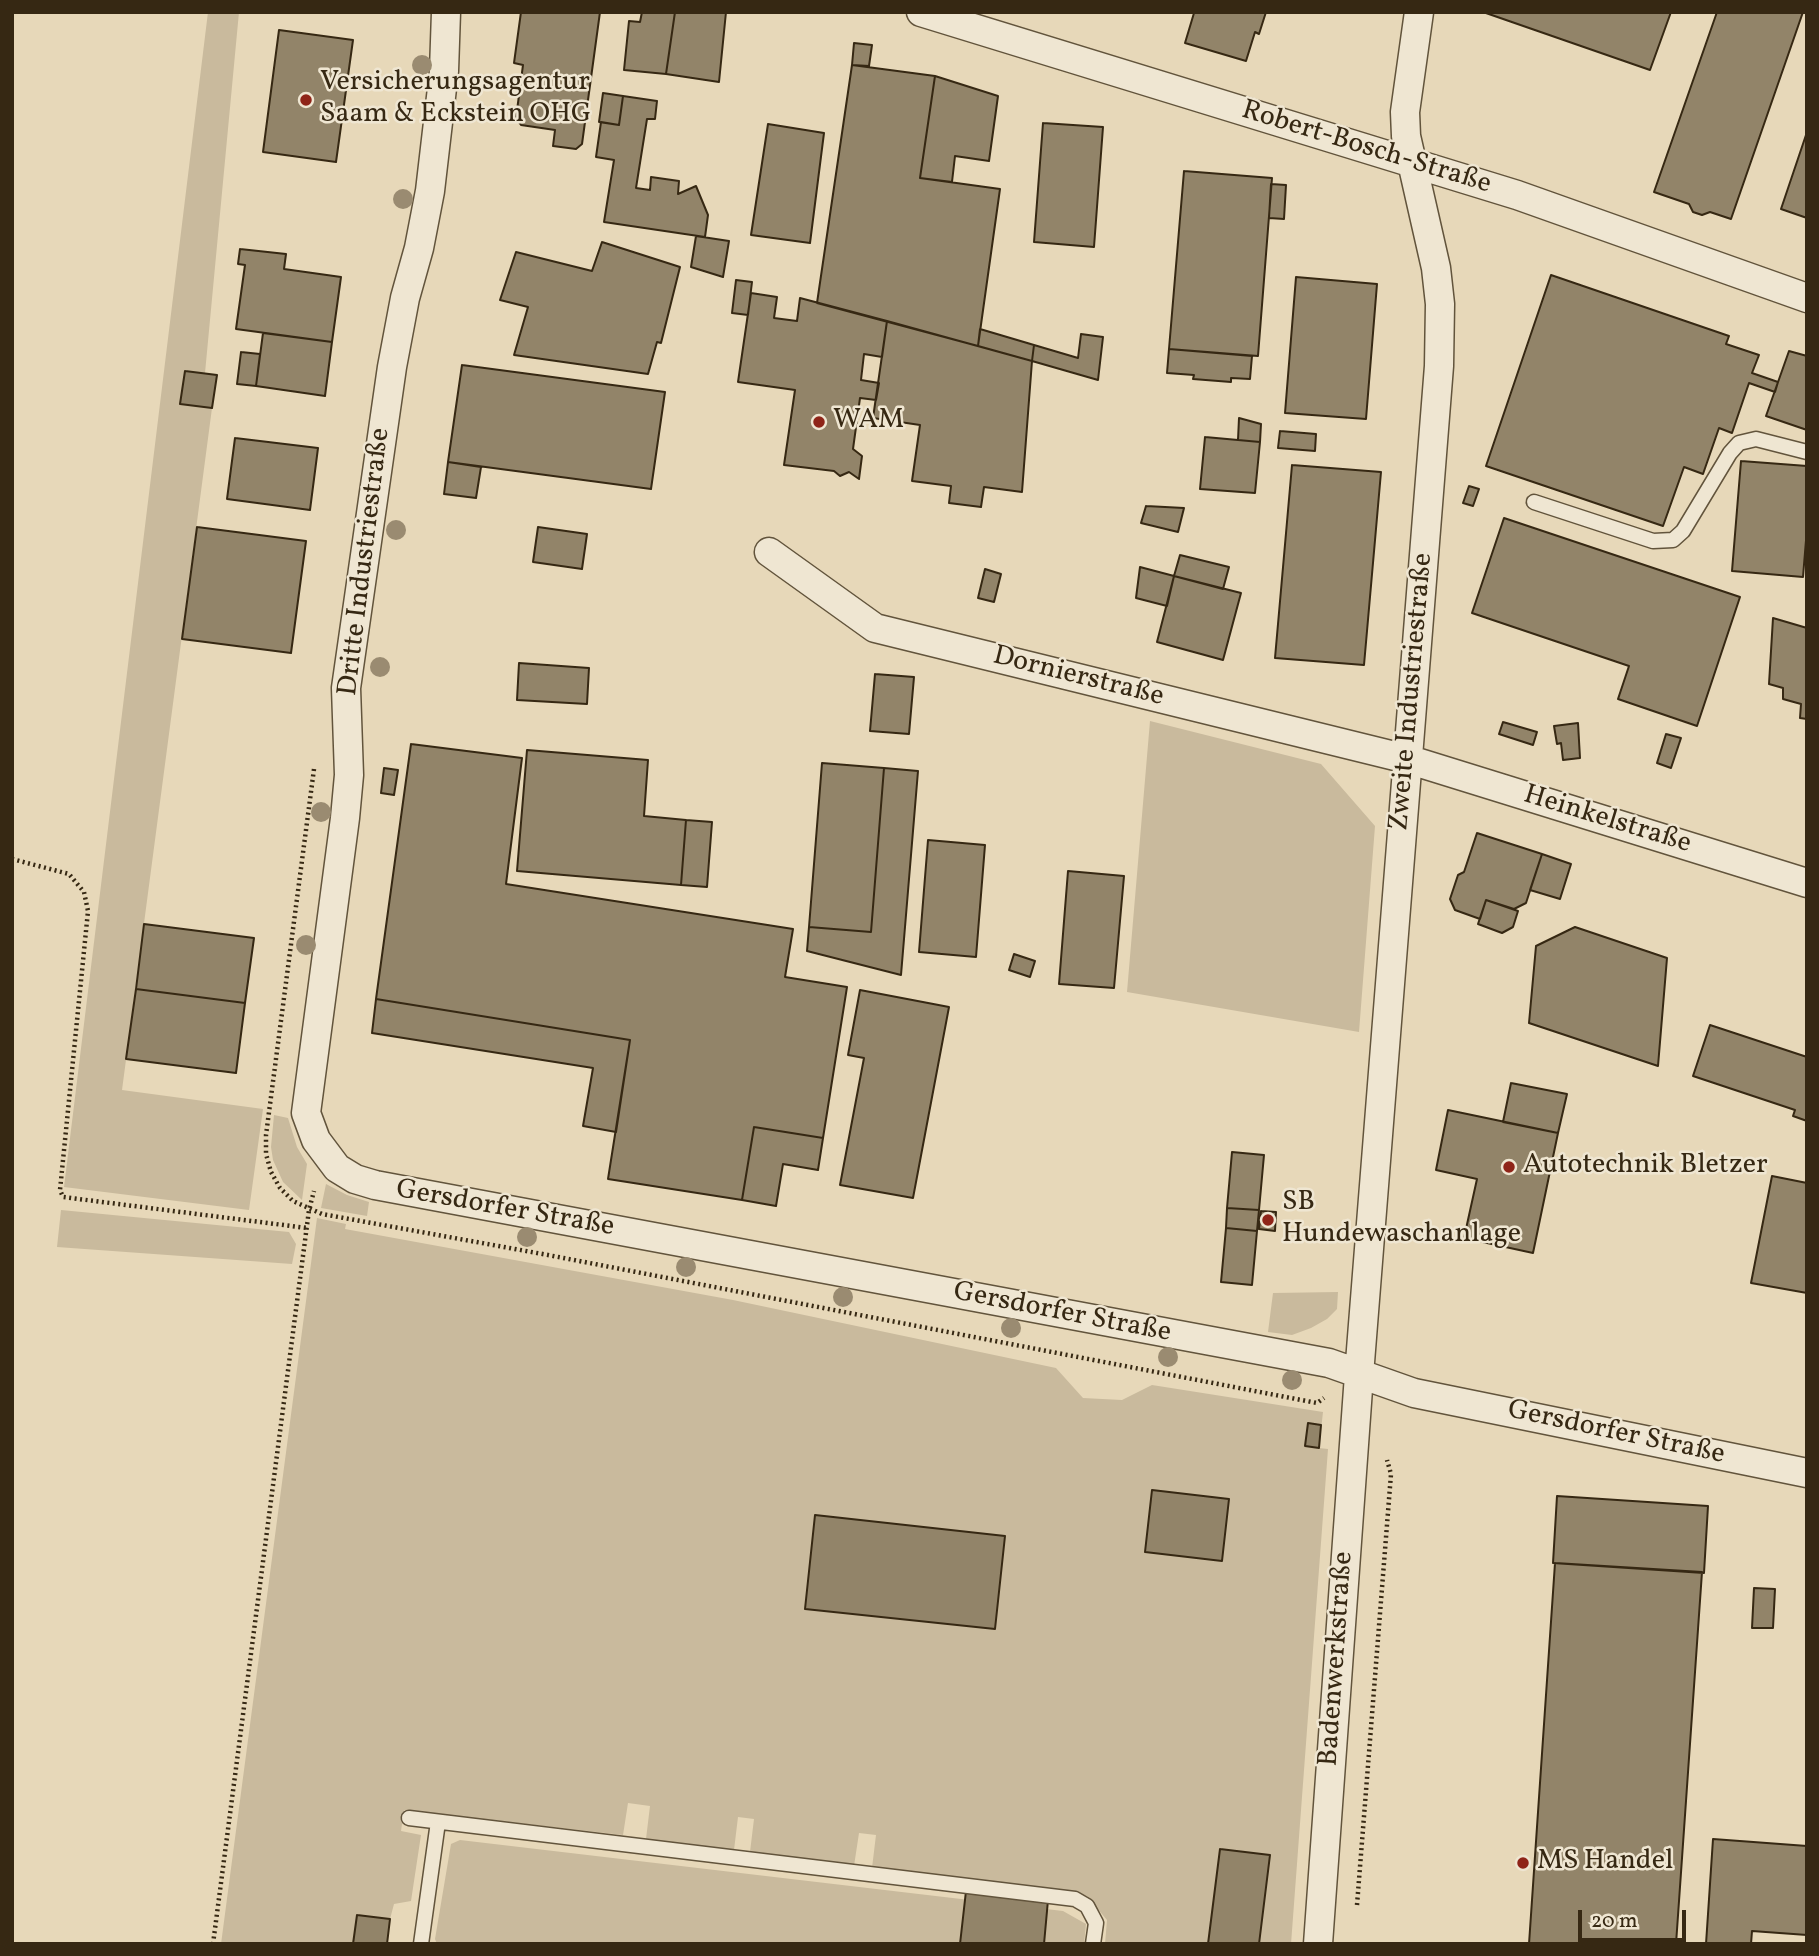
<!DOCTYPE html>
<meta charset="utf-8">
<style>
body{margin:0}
#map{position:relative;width:1819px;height:1956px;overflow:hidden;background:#e7d8b9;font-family:Vollkorn,serif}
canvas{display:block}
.frame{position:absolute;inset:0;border:14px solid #362813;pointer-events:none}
.scale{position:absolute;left:1578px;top:1910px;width:108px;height:32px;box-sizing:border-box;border:4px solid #362813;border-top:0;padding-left:9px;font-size:21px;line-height:24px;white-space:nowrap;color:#362813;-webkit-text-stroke:5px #efe6d2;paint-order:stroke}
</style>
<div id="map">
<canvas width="1819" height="1956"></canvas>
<div class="frame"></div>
<div class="scale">20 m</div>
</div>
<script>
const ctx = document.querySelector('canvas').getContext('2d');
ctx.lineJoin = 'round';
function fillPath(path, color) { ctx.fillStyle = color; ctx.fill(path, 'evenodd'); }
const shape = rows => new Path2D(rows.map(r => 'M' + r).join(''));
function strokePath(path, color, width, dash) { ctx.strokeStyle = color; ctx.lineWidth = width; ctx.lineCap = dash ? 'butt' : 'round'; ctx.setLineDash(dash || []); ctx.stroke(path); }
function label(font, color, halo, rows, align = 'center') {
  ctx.font = font + ' Vollkorn,serif'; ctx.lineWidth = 5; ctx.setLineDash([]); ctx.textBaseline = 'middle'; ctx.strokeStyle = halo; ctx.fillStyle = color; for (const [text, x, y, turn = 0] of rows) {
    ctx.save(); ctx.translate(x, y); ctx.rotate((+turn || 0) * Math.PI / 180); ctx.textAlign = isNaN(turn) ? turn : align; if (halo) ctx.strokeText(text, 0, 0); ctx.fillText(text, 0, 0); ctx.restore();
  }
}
fillPath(shape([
 [208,12,239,12,205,373,185,371,180,403,212,408,122,1090,263,1109,249,1210,64,1187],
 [1150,721,1321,764,1375,826,1359,1032,1127,992],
 [274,1115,288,1118,297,1147,307,1164,302,1200,283,1182,273,1160,271,1147],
 [326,1184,347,1195,369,1202,367,1216,321,1208],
 [61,1210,289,1232,296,1244,292,1264,57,1247],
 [317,1218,346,1224,345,1229,733,1300,1056,1368,1083,1398,1122,1400,1152,1385,1323,1412,1319,1448,1328,1449,1291,1944,1105,1944,1107,1920,1087,1896,872,1868,876,1835,859,1833,854,1866,750,1852,754,1819,738,1817,734,1850,646,1839,650,1806,628,1803,623,1835,404,1810,401,1831,421,1835,411,1901,394,1904,390,1919,357,1915,353,1944,221,1944],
 [1338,1292,1337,1309,1327,1319,1311,1328,1292,1335,1268,1332,1273,1293],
 [460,1840,1063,1911,1086,1924,1084,1944,437,1944,435,1939,451,1844]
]), '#c9ba9d');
const building = shape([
 [521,12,600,12,582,144,576,149,553,146,555,130,521,125,516,118,523,65,514,63,521,12],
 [642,12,675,12,666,74,624,70,629,21,640,22,642,12],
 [675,12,726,12,719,82,666,74,675,12],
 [1190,12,1266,12,1259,34,1255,32,1246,61,1185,43,1194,13,1190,12],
 [1483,12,1671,12,1650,70,1483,12],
 [1717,12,1803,12,1731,219,1710,212,1702,215,1693,212,1689,204,1654,192,1717,12],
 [279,30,353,40,336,162,263,152,279,30],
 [854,43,872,45,869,66,852,65,854,43],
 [852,65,935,76,920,178,1000,189,978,346,817,303,852,65],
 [935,76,998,96,989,161,955,156,952,182,920,178,935,76],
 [603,93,623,96,619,125,599,122,603,93],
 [623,96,657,101,655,119,647,119,636,188,650,190,651,177,679,181,678,194,696,186,708,215,705,237,604,222,614,160,596,157,601,122,619,125,623,96],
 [1043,123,1103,127,1094,247,1034,242,1043,123],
 [768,124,824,133,810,243,751,235,768,124],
 [1807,132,1807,218,1781,209,1807,132],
 [1184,171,1272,178,1258,356,1169,349,1184,171],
 [1271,184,1286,185,1284,219,1269,218,1271,184],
 [696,236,729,241,723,277,691,267,696,236],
 [602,242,680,267,661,343,657,342,648,374,514,355,528,307,500,300,516,252,592,271,602,242],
 [240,249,286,254,284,269,341,277,332,342,236,329,245,265,238,264,240,249],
 [1551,275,1729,336,1726,344,1759,355,1752,373,1778,382,1775,392,1749,383,1732,433,1719,428,1703,474,1684,467,1663,526,1486,466,1551,275],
 [1296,277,1377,284,1366,419,1285,413,1296,277],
 [736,280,752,282,748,315,732,313,736,280],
 [751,293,777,297,774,318,797,321,800,298,887,321,882,357,864,354,861,380,879,383,876,400,860,398,853,449,862,456,859,479,849,472,840,476,834,471,784,465,795,390,738,382,751,293],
 [887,321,1032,361,1022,492,984,487,981,507,949,503,951,486,912,481,920,425,873,418,887,321],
 [980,329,1034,345,1032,361,978,346,980,329],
 [263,333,332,342,325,396,256,386,263,333],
 [1081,334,1103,337,1098,380,1032,361,1034,345,1078,358,1081,334],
 [1169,349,1252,356,1250,379,1231,378,1231,382,1193,379,1194,375,1167,373,1169,349],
 [1789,351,1807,356,1807,430,1766,416,1789,351],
 [241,352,260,354,256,386,237,384,241,352],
 [462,365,665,392,651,489,448,462,462,365],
 [185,371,217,375,212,408,180,404,185,371],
 [1239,418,1261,424,1260,442,1238,440,1239,418],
 [1280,431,1316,434,1315,451,1278,448,1280,431],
 [1205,437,1260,442,1255,493,1200,489,1205,437],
 [235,438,318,448,310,510,227,499,235,438],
 [1741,461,1807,466,1807,528,1803,577,1732,571,1741,461],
 [448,462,481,467,476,498,444,494,448,462],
 [1292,465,1381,472,1364,665,1275,658,1292,465],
 [1469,486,1479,489,1473,506,1463,503,1469,486],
 [1146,506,1184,508,1178,532,1141,523,1146,506],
 [1504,518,1740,597,1697,726,1618,699,1629,666,1472,613,1504,518],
 [197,527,306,541,291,653,182,639,197,527],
 [538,527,587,534,582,569,533,562,538,527],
 [1180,555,1229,567,1223,589,1174,576,1180,555],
 [1140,567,1174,576,1167,606,1136,598,1140,567],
 [985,569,1001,574,994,602,978,598,985,569],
 [1174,576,1241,593,1223,660,1157,642,1174,576],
 [1773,618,1807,628,1807,719,1800,718,1801,704,1783,699,1783,688,1769,684,1773,618],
 [519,663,589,668,587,704,517,700,519,663],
 [875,674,914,677,909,734,870,731,875,674],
 [1503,722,1537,732,1533,745,1499,734,1503,722],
 [1578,723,1580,758,1563,760,1561,743,1557,744,1554,726,1578,723],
 [1666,734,1681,738,1671,768,1657,763,1666,734],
 [411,744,522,758,506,884,793,929,785,977,847,987,823,1138,754,1127,742,1200,608,1179,630,1040,376,999,411,744],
 [527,750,648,760,644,816,686,820,681,885,517,871,527,750],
 [822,763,884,768,871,932,809,927,822,763],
 [384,768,398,770,394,795,381,793,384,768],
 [884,768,918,771,901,975,807,951,809,927,871,932,884,768],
 [686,820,712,822,707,887,681,885,686,820],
 [1477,833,1542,854,1526,903,1514,909,1486,900,1480,919,1455,910,1450,899,1458,875,1464,872,1477,833],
 [928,840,985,845,976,957,919,952,928,840],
 [1542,854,1571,864,1560,899,1530,890,1542,854],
 [1068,871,1124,876,1114,988,1059,984,1068,871],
 [1486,900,1518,911,1513,927,1502,933,1478,924,1486,900],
 [144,924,254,938,245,1003,136,989,144,924],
 [1575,927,1667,958,1658,1066,1529,1023,1536,946,1575,927],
 [1014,954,1035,961,1030,977,1009,970,1014,954],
 [136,989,245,1003,236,1073,126,1059,136,989],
 [860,990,949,1007,913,1198,840,1185,864,1058,848,1055,860,990],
 [376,999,630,1040,616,1132,583,1126,593,1068,372,1033,376,999],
 [1710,1025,1807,1057,1807,1121,1793,1116,1795,1110,1693,1076,1710,1025],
 [1511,1083,1567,1094,1558,1133,1503,1122,1511,1083],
 [1448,1110,1558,1133,1533,1253,1464,1238,1477,1179,1436,1170,1448,1110],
 [754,1127,823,1138,818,1170,783,1164,776,1206,742,1200,754,1127],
 [1232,1152,1264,1155,1259,1210,1227,1208,1232,1152],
 [1772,1176,1807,1183,1807,1293,1751,1283,1772,1176],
 [1227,1208,1259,1210,1257,1231,1226,1228,1227,1208],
 [1261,1211,1276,1212,1275,1231,1259,1229,1261,1211],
 [1226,1228,1257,1231,1252,1285,1221,1282,1226,1228],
 [1308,1423,1321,1425,1319,1448,1305,1446,1308,1423],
 [1152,1490,1229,1499,1222,1561,1145,1552,1152,1490],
 [1557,1496,1708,1506,1704,1573,1553,1563,1557,1496],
 [815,1515,1005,1536,995,1629,805,1609,815,1515],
 [1555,1563,1702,1572,1676,1944,1529,1944,1555,1563],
 [1754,1588,1775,1589,1773,1628,1752,1628,1754,1588],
 [1713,1839,1807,1846,1807,1935,1752,1931,1751,1944,1706,1944,1713,1839],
 [1220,1849,1270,1855,1259,1944,1208,1944,1220,1849],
 [966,1891,1048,1900,1044,1944,960,1944,966,1891],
 [357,1915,390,1919,387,1944,353,1944,357,1915]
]);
fillPath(building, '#928469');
strokePath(building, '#362813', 2);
const lane = shape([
 [1534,502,1653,541,1673,540,1683,531,1730,453,1739,443,1756,439,1807,452],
 [409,1818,1075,1899,1087,1906,1096,1923,1093,1944],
 [421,1944,438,1822]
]);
const street = shape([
 [446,12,444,71,430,191,419,248,405,298,392,367,346,688,349,775,345,818,306,1113,316,1140,337,1168,355,1179,375,1185,1329,1363,1414,1393,1807,1473],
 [921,12,1517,195,1807,298],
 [769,552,875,628,1407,759,1807,883],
 [1318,1944,1359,1375,1439,366,1440,304,1436,268,1406,136,1405,112,1419,12]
]);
strokePath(lane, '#62543c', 17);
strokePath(street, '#62543c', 31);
strokePath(shape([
 [314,769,266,1135,266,1154,271,1172,280,1188,293,1201,322,1214,548,1255,1317,1403,1324,1398],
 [12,859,69,874,84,892,88,911,60,1190,63,1197,307,1228],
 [1357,1905,1391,1474,1387,1460],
 [213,1944,309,1210,314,1191]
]), '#362813', 4.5, [2, 3.5]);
strokePath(lane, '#efe6d2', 14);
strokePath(street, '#efe6d2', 28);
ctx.fillStyle = '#9a8b71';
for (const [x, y] of [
 [422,65],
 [403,199],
 [396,530],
 [380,667],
 [321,812],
 [306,945],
 [527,1237],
 [686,1267],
 [843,1297],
 [1011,1328],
 [1168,1357],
 [1292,1380]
]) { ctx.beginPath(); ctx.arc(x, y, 10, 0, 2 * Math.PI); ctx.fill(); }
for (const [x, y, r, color] of [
 [306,100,7,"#8f2418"],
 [819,422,7,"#8f2418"],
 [1509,1167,7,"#8f2418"],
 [1268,1220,7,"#8f2418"],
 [1523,1863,7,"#8f2418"]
]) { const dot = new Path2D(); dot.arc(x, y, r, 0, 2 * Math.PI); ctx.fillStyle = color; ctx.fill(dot); strokePath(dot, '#efe6d2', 2.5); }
label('28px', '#362813', '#efe6d2', [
 ["Versicherungsagentur",320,84],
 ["Saam & Eckstein OHG",320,116],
 ["WAM",833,422],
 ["Autotechnik Bletzer",1523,1167],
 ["SB",1282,1204],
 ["Hundewaschanlage",1282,1236],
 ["MS Handel",1537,1863]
], 'left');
label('28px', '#362813', '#efe6d2', [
 ["Robert-Bosch-Straße",1366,149,17],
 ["Dritte Industriestraße",366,562,-83],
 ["Dornierstraße",1078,678,14],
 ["Zweite Industriestraße",1413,692,-85],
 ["Heinkelstraße",1607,821,17],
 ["Gersdorfer Straße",505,1210,10],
 ["Gersdorfer Straße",1062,1314,11],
 ["Gersdorfer Straße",1616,1434,12],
 ["Badenwerkstraße",1338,1659,-86]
]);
</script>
